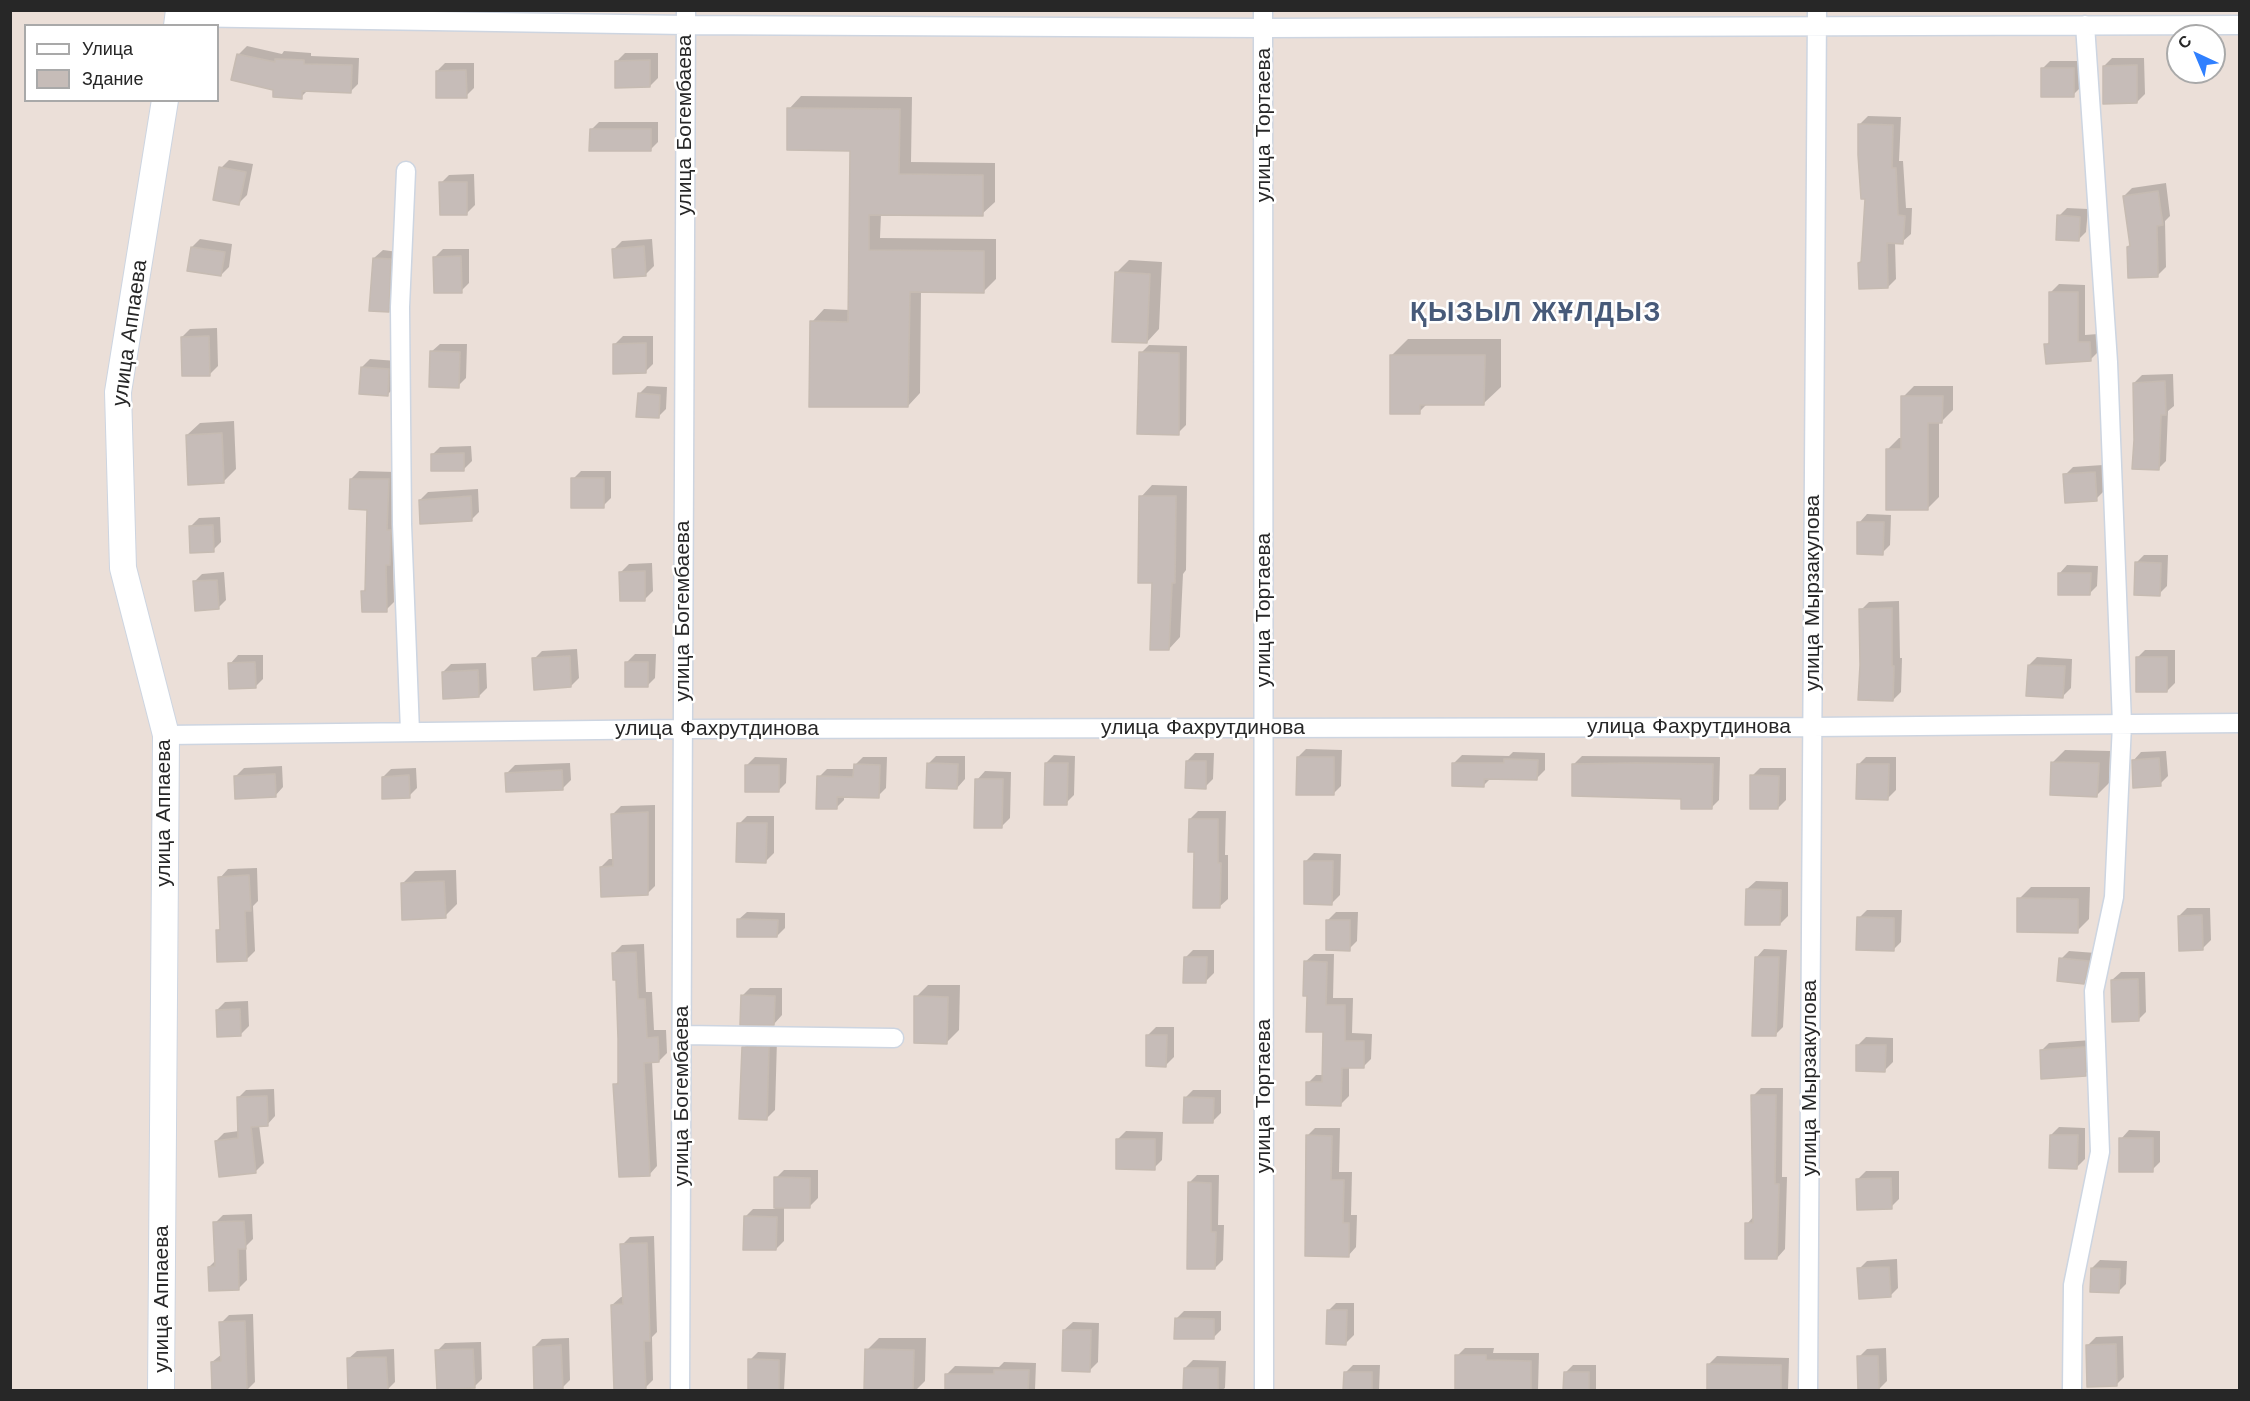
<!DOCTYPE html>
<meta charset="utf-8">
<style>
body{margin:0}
#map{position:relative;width:2250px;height:1401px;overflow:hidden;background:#ebdfd8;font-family:"Work Sans",sans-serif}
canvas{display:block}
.frame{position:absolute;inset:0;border:12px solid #272727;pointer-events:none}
.legend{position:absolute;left:24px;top:24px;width:195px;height:78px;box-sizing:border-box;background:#fff;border:2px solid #a9a9a9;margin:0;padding:8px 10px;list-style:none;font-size:18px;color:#272727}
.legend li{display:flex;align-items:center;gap:12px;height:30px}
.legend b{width:30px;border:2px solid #a9a9a9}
.north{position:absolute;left:2166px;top:24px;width:60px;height:60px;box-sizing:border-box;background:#fff;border:2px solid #a9a9a9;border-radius:50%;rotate:316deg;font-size:16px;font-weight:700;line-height:24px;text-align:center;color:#272727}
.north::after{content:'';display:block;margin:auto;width:21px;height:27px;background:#3080ff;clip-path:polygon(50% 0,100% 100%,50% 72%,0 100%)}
</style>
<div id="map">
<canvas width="2250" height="1401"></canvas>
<div class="frame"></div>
<ul class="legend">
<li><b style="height:8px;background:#fff"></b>Улица</li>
<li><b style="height:16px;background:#c6bcb8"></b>Здание</li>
</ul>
<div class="north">С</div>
</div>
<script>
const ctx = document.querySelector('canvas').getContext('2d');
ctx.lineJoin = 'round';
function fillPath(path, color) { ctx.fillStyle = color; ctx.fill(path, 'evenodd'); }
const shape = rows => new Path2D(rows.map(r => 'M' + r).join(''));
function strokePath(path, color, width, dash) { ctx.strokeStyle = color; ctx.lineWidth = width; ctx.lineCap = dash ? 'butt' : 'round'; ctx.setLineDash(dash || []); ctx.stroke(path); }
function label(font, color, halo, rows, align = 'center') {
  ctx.font = font + ' "Work Sans",sans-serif'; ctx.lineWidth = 5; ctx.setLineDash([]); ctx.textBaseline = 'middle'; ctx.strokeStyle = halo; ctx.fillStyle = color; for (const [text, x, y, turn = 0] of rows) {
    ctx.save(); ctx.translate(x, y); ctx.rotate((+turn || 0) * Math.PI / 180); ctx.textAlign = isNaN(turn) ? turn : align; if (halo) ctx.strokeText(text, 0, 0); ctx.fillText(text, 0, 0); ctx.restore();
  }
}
fillPath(shape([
 [247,46,282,54,284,51,311,53,311,56,359,58,358,84,350,92,308,90,301,97,275,88,239,54],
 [625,53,658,53,658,78,650,86,617,61],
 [2112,58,2144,58,2145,94,2137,102,2104,66],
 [2050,61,2081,61,2081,87,2073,95,2042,69],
 [445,63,474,63,474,88,466,96,437,71],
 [801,96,912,97,911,162,995,163,995,202,982,214,881,214,880,238,996,239,996,279,984,291,921,291,920,393,908,406,812,322,824,309,850,310,852,149,789,109],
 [1868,116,1901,117,1899,161,1903,161,1906,208,1912,208,1911,234,1902,242,1895,242,1896,279,1888,287,1859,263,1863,260,1866,197,1860,124],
 [599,122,658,122,658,142,650,150,591,130],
 [229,160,253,164,247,195,239,203,221,168],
 [474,174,475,205,467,213,441,183,449,175],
 [2166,183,2170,216,2165,221,2166,267,2158,275,2128,247,2131,244,2124,196,2132,188],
 [2067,208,2088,209,2086,232,2078,240,2059,216],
 [200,239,232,244,229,267,221,275,192,247],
 [652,239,654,266,646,274,614,249,622,241],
 [443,249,469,249,469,283,461,291,435,257],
 [383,250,398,252,396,303,388,311,374,258],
 [1129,260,1162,262,1159,329,1147,342,1116,273],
 [2059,284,2085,285,2085,335,2098,334,2098,352,2090,360,2046,345,2051,340,2051,292],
 [217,328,218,366,210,374,182,337,190,329],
 [623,336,653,336,653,364,645,372,615,344],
 [1408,339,1501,339,1501,387,1484,403,1428,403,1419,412,1391,356],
 [440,344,467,344,466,378,458,386,431,352],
 [1149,345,1187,346,1186,425,1178,433,1141,353],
 [370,359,397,361,396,386,388,394,362,367],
 [2173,374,2174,406,2168,411,2166,461,2158,469,2134,468,2134,383,2142,375],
 [647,386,667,387,666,409,658,417,639,394],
 [1914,386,1953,386,1953,410,1942,421,1939,421,1939,497,1928,508,1888,449,1899,438,1902,438,1903,397],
 [234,421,236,469,224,481,187,435,200,423],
 [471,446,472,461,464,469,432,455,440,447],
 [2103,465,2104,491,2096,499,2065,475,2073,467],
 [359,471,396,472,398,555,393,560,394,602,386,610,363,592,366,588,368,508,351,479],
 [581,471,611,471,611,498,603,506,573,479],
 [1152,485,1187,486,1186,570,1183,574,1180,637,1169,649,1153,581,1141,497],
 [478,489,479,512,471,520,420,500,428,492],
 [1867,514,1891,515,1890,545,1882,553,1859,523],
 [220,517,221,542,213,550,191,526,199,518],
 [2144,555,2168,555,2167,586,2159,594,2136,563],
 [652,563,653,591,645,599,621,572,629,564],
 [2067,565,2098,566,2097,586,2089,594,2059,574],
 [224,572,226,600,218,608,194,582,202,574],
 [1899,601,1900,658,1902,658,1901,692,1893,700,1861,610,1869,602],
 [577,649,579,678,571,686,534,659,542,651],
 [2145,650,2175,650,2175,683,2167,691,2137,658],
 [635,654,656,654,655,678,647,686,627,662],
 [238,655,263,655,263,679,255,687,230,664],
 [2037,657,2072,659,2071,688,2063,696,2029,665],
 [486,663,487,688,479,696,443,672,451,664],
 [1306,749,1342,750,1341,786,1333,794,1298,757],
 [2065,750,2110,751,2109,783,2097,795,2053,762],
 [2166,751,2168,776,2160,784,2133,761,2141,752],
 [1513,752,1545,753,1545,770,1537,778,1492,777,1484,785,1454,763,1462,755,1509,756],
 [1195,753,1214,753,1213,779,1205,787,1187,761],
 [1054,755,1075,756,1074,795,1066,803,1046,763],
 [936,756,965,756,965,779,957,788,928,764],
 [1582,756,1720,757,1719,800,1711,808,1574,764],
 [755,757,787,758,786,783,778,791,747,765],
 [863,757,887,757,886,788,878,796,844,796,844,800,836,808,819,777,827,769,855,769,855,765],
 [1866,757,1896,757,1896,790,1888,798,1858,765],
 [570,763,571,780,563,788,507,773,515,765],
 [282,766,283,787,275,796,236,776,244,768],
 [416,768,417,788,409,796,383,777,391,769],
 [1760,768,1786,768,1786,800,1778,808,1752,776],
 [985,771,1011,772,1010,818,1001,827,977,780],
 [655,805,655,886,647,894,601,867,609,859,614,859,613,814,621,806],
 [1198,811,1226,811,1225,855,1228,855,1228,899,1219,907,1195,851,1190,819],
 [747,816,774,816,774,853,766,861,739,824],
 [1314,853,1341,854,1340,895,1332,903,1306,861],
 [257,868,258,901,253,906,255,951,247,959,218,930,222,927,220,878,228,869],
 [456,870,457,904,445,916,402,884,415,871],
 [1756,881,1788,882,1788,916,1780,924,1747,889],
 [2031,887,2090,887,2089,919,2077,931,2019,899],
 [2187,908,2210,908,2211,940,2203,948,2179,916],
 [1867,910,1902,910,1901,942,1893,950,1859,918],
 [747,912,785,913,785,928,777,936,738,920],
 [1336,912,1358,912,1357,941,1349,949,1328,920],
 [644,944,646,992,652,992,654,1030,666,1030,667,1053,659,1061,652,1061,657,1166,649,1175,615,1085,619,1081,617,979,614,953,622,945],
 [1764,949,1787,950,1783,1027,1775,1035,1756,958],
 [1193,950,1214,950,1214,973,1206,981,1185,958],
 [2069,951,2096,953,2092,974,2083,982,2061,959],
 [1314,954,1334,954,1333,998,1353,998,1352,1033,1372,1034,1371,1059,1363,1067,1349,1066,1349,1096,1341,1104,1308,1083,1316,1075,1323,1075,1324,1030,1308,994,1305,962],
 [2121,972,2145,972,2146,1012,2138,1020,2112,980],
 [928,985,960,985,959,1030,947,1042,916,997],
 [750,988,782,988,782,1015,774,1024,742,996],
 [248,1001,249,1026,241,1034,217,1010,225,1002],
 [1156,1027,1174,1027,1174,1057,1166,1065,1148,1035],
 [1866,1037,1893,1038,1893,1062,1885,1070,1858,1045],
 [752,1040,777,1040,775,1110,767,1118,744,1048],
 [2092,1040,2093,1066,2085,1074,2041,1051,2049,1043],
 [1761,1088,1783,1088,1782,1177,1787,1177,1785,1249,1777,1258,1747,1224,1754,1216,1753,1096],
 [274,1089,275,1116,267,1125,259,1125,264,1163,256,1171,216,1141,224,1133,239,1131,238,1098,246,1090],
 [1193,1090,1221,1090,1221,1113,1213,1121,1185,1098],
 [2059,1127,2085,1128,2085,1159,2077,1167,2051,1135],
 [1315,1128,1340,1128,1339,1172,1352,1172,1351,1215,1357,1215,1356,1247,1348,1256,1307,1136],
 [2129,1130,2160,1131,2160,1162,2152,1170,2121,1139],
 [1126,1131,1163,1132,1162,1160,1154,1168,1118,1139],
 [784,1170,818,1170,818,1198,809,1207,784,1206,784,1241,776,1249,745,1217,753,1209,775,1209,776,1178],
 [1866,1171,1899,1171,1899,1199,1891,1207,1858,1179],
 [1197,1175,1219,1175,1218,1225,1224,1225,1223,1260,1215,1268,1189,1183],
 [252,1214,253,1239,246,1246,247,1280,239,1288,209,1267,216,1260,215,1223,223,1215],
 [654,1236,657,1332,652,1337,653,1380,645,1388,612,1305,621,1297,624,1297,622,1245,630,1237],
 [1897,1259,1898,1288,1890,1296,1859,1269,1867,1261],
 [2100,1260,2127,1261,2126,1284,2118,1292,2092,1268],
 [1336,1303,1354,1303,1354,1335,1346,1343,1328,1311],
 [1184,1311,1221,1311,1221,1330,1213,1338,1176,1319],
 [253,1314,255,1382,247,1390,213,1390,212,1362,222,1354,221,1323,229,1315],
 [1073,1322,1099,1323,1098,1362,1090,1370,1064,1330],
 [2123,1336,2124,1377,2116,1385,2088,1345,2096,1337],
 [569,1338,570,1380,562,1388,534,1347,542,1339],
 [879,1338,926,1338,925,1381,916,1390,866,1390,867,1350],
 [481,1342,482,1379,474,1387,437,1351,445,1343],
 [1465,1348,1494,1348,1493,1353,1539,1353,1538,1390,1456,1390,1457,1356],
 [1886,1348,1887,1381,1879,1389,1859,1357,1867,1349],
 [394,1349,395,1382,387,1390,350,1390,348,1359,357,1351],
 [758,1352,786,1353,784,1390,749,1390,750,1360],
 [1717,1356,1789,1358,1788,1390,1708,1390,1709,1364],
 [1193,1360,1226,1361,1225,1388,1222,1390,1185,1390,1185,1368],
 [1004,1362,1036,1363,1035,1390,946,1390,947,1374,955,1366,999,1367],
 [1353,1365,1380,1365,1379,1390,1345,1390,1345,1373],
 [1573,1365,1596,1365,1596,1390,1565,1390,1565,1373]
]), '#0003');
const building = shape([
 [237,54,275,62,275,59,304,60,304,64,352,65,351,93,302,91,302,99,273,97,273,90,231,80,237,54],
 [650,60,650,87,615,88,615,61,650,60],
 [2137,65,2137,103,2103,104,2103,66,2137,65],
 [2041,68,2074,68,2074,97,2041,97,2041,68],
 [466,70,467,98,436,98,436,71,466,70],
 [787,108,900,109,899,174,983,175,983,216,869,215,869,250,984,251,984,293,910,292,908,407,809,407,810,321,848,322,850,151,787,150,787,108],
 [1858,124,1893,125,1892,168,1896,168,1898,215,1905,216,1903,244,1887,243,1888,288,1859,289,1858,263,1861,262,1865,199,1861,199,1858,155,1858,124],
 [590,129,651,129,651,151,589,151,590,129],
 [219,167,246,172,239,205,213,200,219,167],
 [439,182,467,182,467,215,440,215,439,182],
 [2158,191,2163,225,2157,226,2158,277,2128,278,2127,247,2130,246,2123,196,2158,191],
 [2057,215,2080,217,2079,241,2056,240,2057,215],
 [644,246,646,276,614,278,612,249,644,246],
 [191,247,225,252,221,276,187,271,191,247],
 [461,256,462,293,434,293,433,257,461,256],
 [373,258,391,259,389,312,369,311,373,258],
 [1115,272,1150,274,1147,343,1112,342,1115,272],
 [2049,292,2078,292,2078,342,2090,342,2091,361,2046,364,2044,344,2049,344,2049,292],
 [209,336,210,376,182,376,181,337,209,336],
 [646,343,646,373,613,374,613,344,646,343],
 [430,351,460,352,459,388,429,387,430,351],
 [1139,352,1179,353,1179,435,1137,434,1139,352],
 [1390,355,1485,355,1484,405,1420,405,1420,414,1390,414,1390,355],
 [361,367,389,369,388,396,359,394,361,367],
 [2165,381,2166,415,2161,415,2159,470,2132,469,2134,440,2133,383,2165,381],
 [638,393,660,395,659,418,636,417,638,393],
 [1901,396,1943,396,1942,423,1928,423,1928,510,1886,510,1886,449,1901,449,1901,396],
 [222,433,224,483,188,485,186,435,222,433],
 [464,453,464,471,431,471,431,454,464,453],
 [2095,472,2097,501,2065,503,2063,474,2095,472],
 [571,478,604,478,604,508,571,508,571,478],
 [350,479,389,479,387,530,391,530,391,532,390,565,386,565,387,612,362,612,361,591,365,591,367,510,349,509,350,479],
 [471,496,472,521,420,524,419,500,471,496],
 [1139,496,1176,496,1175,583,1172,583,1169,650,1150,650,1152,583,1138,583,1139,496],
 [1857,522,1884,522,1883,555,1857,554,1857,522],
 [213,525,214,552,190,553,189,526,213,525],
 [2135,562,2161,563,2160,596,2134,595,2135,562],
 [645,571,645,601,620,601,619,572,645,571],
 [2058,573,2091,573,2090,595,2058,595,2058,573],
 [217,580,219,609,195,611,193,581,217,580],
 [1892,608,1892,666,1894,666,1893,701,1858,700,1860,665,1859,609,1892,608],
 [570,656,571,687,534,690,532,658,570,656],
 [2136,657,2167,657,2167,692,2136,692,2136,657],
 [255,662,256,688,229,689,228,663,255,662],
 [625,662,648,662,648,687,625,687,625,662],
 [2028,665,2065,666,2063,698,2026,696,2028,665],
 [478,670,479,697,443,699,442,672,478,670],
 [1297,757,1334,757,1334,795,1296,795,1297,757],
 [2159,758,2161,786,2133,788,2132,760,2159,758],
 [1504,759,1538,760,1537,780,1484,779,1484,787,1452,786,1452,763,1504,763,1504,759],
 [1186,761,1206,761,1206,789,1185,788,1186,761],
 [2051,762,2099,763,2097,797,2050,795,2051,762],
 [927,763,958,764,957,789,926,788,927,763],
 [1045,763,1068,763,1067,805,1044,805,1045,763],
 [1636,763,1713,764,1712,809,1681,809,1681,799,1572,796,1572,764,1636,763],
 [854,764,880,765,879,798,837,797,837,809,816,809,817,776,853,777,854,764],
 [1857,764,1889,764,1888,800,1856,799,1857,764],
 [745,765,779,765,779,792,745,792,745,765],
 [562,770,563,790,506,792,505,773,562,770],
 [275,774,276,797,235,799,234,776,275,774],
 [409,775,410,798,382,799,382,777,409,775],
 [1750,775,1779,776,1778,809,1750,809,1750,775],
 [975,779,1003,779,1002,828,974,828,975,779],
 [648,812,648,895,601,897,600,867,613,866,611,814,648,812],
 [1189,819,1218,819,1218,863,1221,863,1220,908,1193,908,1194,852,1188,852,1189,819],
 [737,823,767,823,766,863,736,862,737,823],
 [1304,861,1333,861,1332,905,1304,904,1304,861],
 [249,875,251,911,245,911,247,961,217,962,216,930,220,930,218,877,249,875],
 [444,881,446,918,402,920,401,883,444,881],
 [1746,889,1781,890,1780,925,1745,925,1746,889],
 [2017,898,2078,899,2078,933,2017,932,2017,898],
 [2202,915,2203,950,2179,951,2178,916,2202,915],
 [1857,917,1894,918,1894,951,1856,950,1857,917],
 [737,919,778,920,777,937,737,937,737,919],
 [1326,920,1350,920,1350,951,1326,950,1326,920],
 [636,952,638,999,645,999,647,1038,658,1037,659,1062,644,1063,650,1176,619,1177,613,1084,618,1084,618,1039,616,980,613,980,612,953,636,952],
 [1184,957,1207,957,1206,983,1183,983,1184,957],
 [1755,957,1779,957,1776,1036,1752,1036,1755,957],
 [2059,958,2089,961,2084,984,2057,981,2059,958],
 [1304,961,1327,962,1326,1005,1345,1005,1345,1041,1364,1041,1364,1068,1342,1068,1341,1106,1306,1105,1306,1082,1322,1082,1323,1032,1306,1032,1307,996,1303,996,1304,961],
 [2138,979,2139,1021,2112,1022,2111,980,2138,979],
 [741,995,775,996,774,1025,740,1025,741,995],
 [914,996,948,997,947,1044,914,1043,914,996],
 [240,1009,241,1036,217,1037,216,1010,240,1009],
 [1146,1035,1167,1035,1166,1067,1146,1066,1146,1035],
 [1856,1045,1886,1045,1885,1072,1856,1071,1856,1045],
 [742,1047,769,1047,767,1120,739,1119,742,1047],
 [2085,1047,2086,1076,2041,1079,2040,1050,2085,1047],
 [1751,1095,1776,1095,1775,1184,1779,1184,1777,1259,1745,1259,1745,1223,1753,1223,1751,1095],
 [267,1096,268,1126,251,1127,256,1173,219,1177,215,1141,238,1138,237,1097,267,1096],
 [1184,1097,1214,1098,1213,1123,1183,1123,1184,1097],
 [1306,1135,1332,1136,1331,1180,1344,1180,1343,1223,1349,1223,1349,1257,1305,1256,1306,1135],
 [2050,1135,2078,1135,2077,1169,2049,1168,2050,1135],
 [2119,1138,2153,1138,2153,1172,2119,1172,2119,1138],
 [1116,1139,1155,1139,1155,1170,1116,1169,1116,1139],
 [774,1177,810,1178,810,1208,774,1208,774,1177],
 [1891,1178,1892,1209,1857,1210,1856,1179,1891,1178],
 [1188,1182,1211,1183,1211,1232,1216,1232,1215,1269,1187,1269,1188,1182],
 [744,1216,777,1217,776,1250,743,1250,744,1216],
 [244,1221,246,1249,238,1249,239,1290,209,1291,208,1267,215,1266,213,1222,244,1221],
 [647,1243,650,1341,644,1341,646,1390,614,1390,611,1305,623,1304,620,1244,647,1243],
 [1889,1267,1891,1297,1859,1299,1857,1268,1889,1267],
 [2091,1268,2120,1269,2119,1293,2090,1292,2091,1268],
 [1327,1310,1347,1310,1346,1345,1326,1344,1327,1310],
 [1175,1318,1214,1319,1214,1339,1174,1339,1175,1318],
 [245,1321,247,1390,212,1390,211,1362,221,1361,219,1322,245,1321],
 [1063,1330,1091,1330,1090,1372,1062,1371,1063,1330],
 [2116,1344,2117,1386,2087,1387,2086,1345,2116,1344],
 [561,1345,563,1389,534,1390,533,1347,561,1345],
 [473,1349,475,1388,437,1390,435,1350,473,1349],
 [865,1349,914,1350,913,1390,864,1390,865,1349],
 [1455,1355,1486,1355,1486,1360,1531,1361,1531,1390,1455,1390,1455,1355],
 [1857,1356,1878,1356,1879,1390,1858,1390,1857,1356],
 [386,1357,388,1390,348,1390,347,1358,386,1357],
 [748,1359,779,1360,779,1390,748,1390,748,1359],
 [1707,1364,1781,1365,1781,1390,1707,1390,1707,1364],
 [1184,1368,1218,1368,1218,1390,1183,1390,1184,1368],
 [994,1370,1029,1370,1028,1390,945,1390,945,1374,994,1374,994,1370],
 [1344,1372,1372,1372,1372,1390,1343,1390,1344,1372],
 [1564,1372,1589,1372,1589,1390,1563,1390,1564,1372]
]);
fillPath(building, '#c6bcb8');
strokePath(building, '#c6bbb2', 1.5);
const minor = shape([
 [1263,10,1264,1390],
 [178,17,686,25,1263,28,2240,25],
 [406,171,400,307,402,524,410,732],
 [166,735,683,729,1812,727,2240,723],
 [682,1035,894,1038],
 [680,1390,686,10],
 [1808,1390,1817,10],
 [2072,1390,2073,1285,2100,1152,2094,991,2114,897,2122,724,2108,362,2085,25]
]);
const secondary = shape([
 [177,26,179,10],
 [161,1390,166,735,123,568,118,392,165,100]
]);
strokePath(minor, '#cdd5e1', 21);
strokePath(secondary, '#cdd5e1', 28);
strokePath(minor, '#fff', 18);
strokePath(secondary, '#fff', 26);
label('21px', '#272727', '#fff', [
 ["улица Богембаева",685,125,-90],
 ["улица Тортаева",1264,125,-90],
 ["улица Аппаева",130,333,-82],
 ["улица Мырзакулова",1813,593,-90],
 ["улица Тортаева",1264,610,-90],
 ["улица Богембаева",683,611,-90],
 ["улица Фахрутдинова",1689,727],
 ["улица Фахрутдинова",1203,728],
 ["улица Фахрутдинова",717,729],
 ["улица Аппаева",164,813,-90],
 ["улица Мырзакулова",1810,1078,-90],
 ["улица Богембаева",682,1096,-90],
 ["улица Тортаева",1264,1096,-90],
 ["улица Аппаева",162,1299,-90]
]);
ctx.letterSpacing = '1.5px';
label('bold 27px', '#475a79', '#fff', [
 ["ҚЫЗЫЛ ЖҰЛДЫЗ",1536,313]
]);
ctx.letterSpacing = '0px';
</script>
